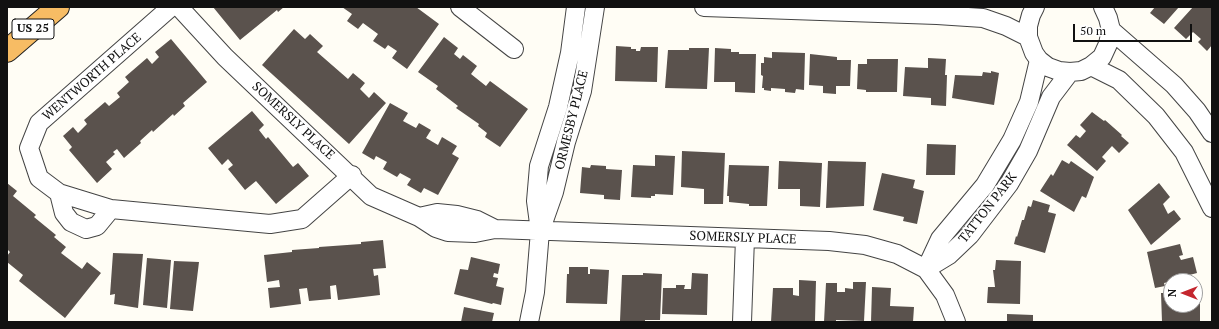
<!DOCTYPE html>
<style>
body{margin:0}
#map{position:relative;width:1219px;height:329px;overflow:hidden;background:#fffdf5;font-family:"PT Serif",serif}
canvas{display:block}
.frame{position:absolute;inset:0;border:8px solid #111;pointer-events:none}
.north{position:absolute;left:1163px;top:273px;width:40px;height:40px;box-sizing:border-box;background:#fff;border:1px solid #a0a0a0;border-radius:50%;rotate:270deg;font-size:11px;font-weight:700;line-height:16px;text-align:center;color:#111}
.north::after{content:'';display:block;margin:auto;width:14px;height:18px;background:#c4262e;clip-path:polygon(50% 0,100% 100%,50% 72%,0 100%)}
.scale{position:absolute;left:1073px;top:24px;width:119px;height:18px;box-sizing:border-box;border:2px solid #111;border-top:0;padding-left:5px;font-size:12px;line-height:14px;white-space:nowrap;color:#111;-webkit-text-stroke:3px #fff;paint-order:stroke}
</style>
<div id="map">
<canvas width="1219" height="329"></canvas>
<div class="frame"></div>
<div class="north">N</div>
<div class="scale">50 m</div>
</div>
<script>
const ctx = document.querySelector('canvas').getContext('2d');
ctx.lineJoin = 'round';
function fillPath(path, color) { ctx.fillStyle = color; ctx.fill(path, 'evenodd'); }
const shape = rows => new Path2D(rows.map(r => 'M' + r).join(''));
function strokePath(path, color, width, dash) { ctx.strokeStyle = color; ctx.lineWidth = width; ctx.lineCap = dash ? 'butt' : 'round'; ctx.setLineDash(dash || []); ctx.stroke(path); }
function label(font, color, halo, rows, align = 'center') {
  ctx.font = font + ' "PT Serif",serif'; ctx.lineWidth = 4; ctx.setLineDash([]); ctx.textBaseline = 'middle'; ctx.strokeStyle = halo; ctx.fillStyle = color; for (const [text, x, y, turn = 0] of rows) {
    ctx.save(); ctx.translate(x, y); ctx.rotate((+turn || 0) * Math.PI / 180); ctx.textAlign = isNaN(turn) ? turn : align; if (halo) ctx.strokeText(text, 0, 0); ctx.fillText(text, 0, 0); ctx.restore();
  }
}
fillPath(shape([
 [213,7,284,7,278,12,277,10,240,40],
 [342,7,416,7,439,24,407,69,392,58,397,51,388,45,385,49,373,41,378,34,363,23,358,29,347,21,352,14],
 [1155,7,1179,7,1164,24,1150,13],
 [1193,7,1212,7,1211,9,1212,45,1207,51,1198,42,1201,39,1193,32,1186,39,1174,28],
 [294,29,305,39,310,34,323,46,317,52,348,79,353,73,365,83,360,89,369,98,374,92,386,103,349,144,262,65],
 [444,37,458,48,454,54,460,59,463,55,477,66,471,74,486,86,490,81,528,109,500,147,485,137,487,133,478,126,479,124,456,108,458,106,436,89,438,86,418,72],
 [171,39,207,82,183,103,185,106,174,116,173,114,153,132,152,130,140,141,141,143,124,158,117,149,113,152,115,154,106,162,112,169,97,183,69,150,72,147,63,136,73,127,78,133,87,124,84,120,105,102,109,106,120,97,117,93,129,82,125,77,147,58,152,64,159,57,155,52],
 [616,46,631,47,631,49,636,49,636,51,640,51,641,47,658,47,657,82,615,81],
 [689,48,709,48,707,89,665,88,668,50,689,50],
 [715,48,731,49,731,52,739,52,739,54,756,54,755,93,735,92,735,82,714,82],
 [772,52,805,53,804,90,796,89,795,93,785,92,785,89,771,88,771,91,764,90,764,88,762,88,763,76,761,75,761,63,764,63,764,57,772,58],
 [810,54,837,57,837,60,851,60,850,86,836,86,836,94,823,93,823,86,809,85],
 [928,58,946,59,945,75,947,75,946,106,931,105,931,98,903,96,905,67,928,68],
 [867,59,898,59,897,92,866,92,866,90,857,89,858,64,867,64],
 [991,71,999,73,994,105,952,98,955,75,982,76,983,72,991,73],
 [390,103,408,113,403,121,416,128,419,123,431,130,426,138,438,145,442,137,457,146,452,154,459,158,438,195,424,188,421,193,407,185,411,179,400,173,397,177,383,169,387,162,376,156,374,160,362,153],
 [252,111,264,125,259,130,266,139,268,137,293,167,298,163,309,176,276,204,256,181,245,190,228,169,233,165,228,159,222,165,208,148],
 [1092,112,1104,121,1105,120,1122,135,1121,136,1129,143,1119,153,1112,146,1102,157,1106,161,1097,171,1067,145,1076,135,1080,138,1086,131,1080,125],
 [927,144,956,145,955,175,926,175],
 [682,151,725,153,723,204,704,204,704,189,681,187],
 [655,155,675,156,673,195,655,194,655,196,651,196,651,198,631,197,633,165,655,166],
 [1062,160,1069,164,1071,161,1094,177,1086,198,1082,196,1074,212,1040,191,1051,174,1053,176],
 [779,161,822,163,820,207,800,206,800,189,778,189],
 [828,161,866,162,864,206,826,208],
 [591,165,606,166,606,169,622,170,620,200,604,199,604,195,580,193,582,167,590,168],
 [729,165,769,166,767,206,749,206,749,204,729,202,729,196,727,196],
 [882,173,915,180,913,188,924,191,917,224,903,221,904,217,873,210],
 [7,183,17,191,13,196,36,215,34,217,56,235,54,237,66,247,61,253,82,269,87,262,101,273,65,318,19,281,23,275,7,262,7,256,10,252,7,249],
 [1159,183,1170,197,1163,204,1168,214,1174,210,1181,219,1151,245,1128,210],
 [1033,200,1050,205,1048,212,1056,214,1045,253,1014,244,1016,236,1017,237,1022,220,1024,220,1028,206,1031,207],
 [383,240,386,268,373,269,374,276,378,275,380,295,338,300,336,285,330,286,331,299,309,301,307,288,299,289,301,304,270,308,268,288,280,287,279,280,267,282,264,255,292,252,292,250,319,248,319,247,361,244,361,242],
 [1180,244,1183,255,1179,256,1181,260,1193,257,1197,273,1174,279,1174,281,1164,283,1165,286,1155,288,1147,252],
 [113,253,143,254,138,308,114,304,115,294,110,295],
 [471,257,500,264,498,274,494,273,493,277,498,278,496,286,504,288,501,305,493,303,492,304,454,294,460,269,468,270],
 [147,258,171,260,167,308,143,305],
 [996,260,1021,261,1020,304,987,303,988,287,995,287,993,270,995,270],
 [174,261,199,262,193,311,170,309],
 [569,267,588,267,588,274,590,274,590,269,609,270,607,304,566,303,567,274,569,274],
 [643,273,662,274,660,320,645,320,645,322,620,321,622,275,643,275],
 [692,273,708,274,707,315,662,314,663,288,676,288,676,285,685,285,684,289,691,289],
 [799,280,816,281,815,321,771,322,773,288,793,288,793,295,799,296],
 [853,282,866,282,864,321,836,320,836,322,824,322,826,283,837,283,837,292,845,292,845,288,853,289],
 [872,287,891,288,890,306,914,307,913,322,871,322],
 [1161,293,1171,293,1171,305,1195,305,1195,301,1200,301,1200,322,1162,322],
 [464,307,494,313,492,322,461,322],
 [1007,314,1033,315,1033,322,1007,322]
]), '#5a524d');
const minor = shape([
 [171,7,39,123,29,148,39,178,59,193,111,209,270,224,302,219,352,175],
 [179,7,225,57,371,196,419,217,436,228,448,232,475,233,495,229,829,241,865,245,897,254,926,269,945,295,956,322],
 [460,7,514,49],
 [704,7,937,15,983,18,1006,26,1028,37],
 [1035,7,1031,15,1028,26,1028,37,1034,53,1039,60,1048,67,1059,71,1070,72,1081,71,1091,66,1102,57,1108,44,1111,30,1108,18,1103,7],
 [1111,30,1174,85,1197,111,1212,133],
 [1091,66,1119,80,1156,116,1184,152,1212,208],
 [59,193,64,213,71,222,86,229,97,226,111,209],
 [419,217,437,213,457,215,477,220,495,229],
 [541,229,554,192,566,142,582,91,595,7],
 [926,269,949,255,970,235,1009,184,1028,151,1051,97,1070,72],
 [926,269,940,239,985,185,1012,140,1029,102,1039,60],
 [529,322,535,292,540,231,536,201,539,166,558,107,570,53,576,7],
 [742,322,745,238]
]);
const trunk = shape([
 [7,51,58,7]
]);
strokePath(minor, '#444', 20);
strokePath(trunk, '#222', 24);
strokePath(minor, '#fff', 18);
strokePath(trunk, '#f7bc64', 22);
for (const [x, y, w] of [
 [33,29,42]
]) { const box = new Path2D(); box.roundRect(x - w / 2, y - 10, w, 20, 3); ctx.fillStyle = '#fff'; ctx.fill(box); strokePath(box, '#111', 1); }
label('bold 12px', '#111', null, [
 ["US 25",33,29]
]);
label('13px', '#111', '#fff', [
 ["WENTWORTH PLACE",92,77,-41],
 ["ORMESBY PLACE",572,120,-76],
 ["SOMERSLY PLACE",293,121,43],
 ["TATTON PARK",988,208,-52],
 ["SOMERSLY PLACE",743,238,2]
]);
</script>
